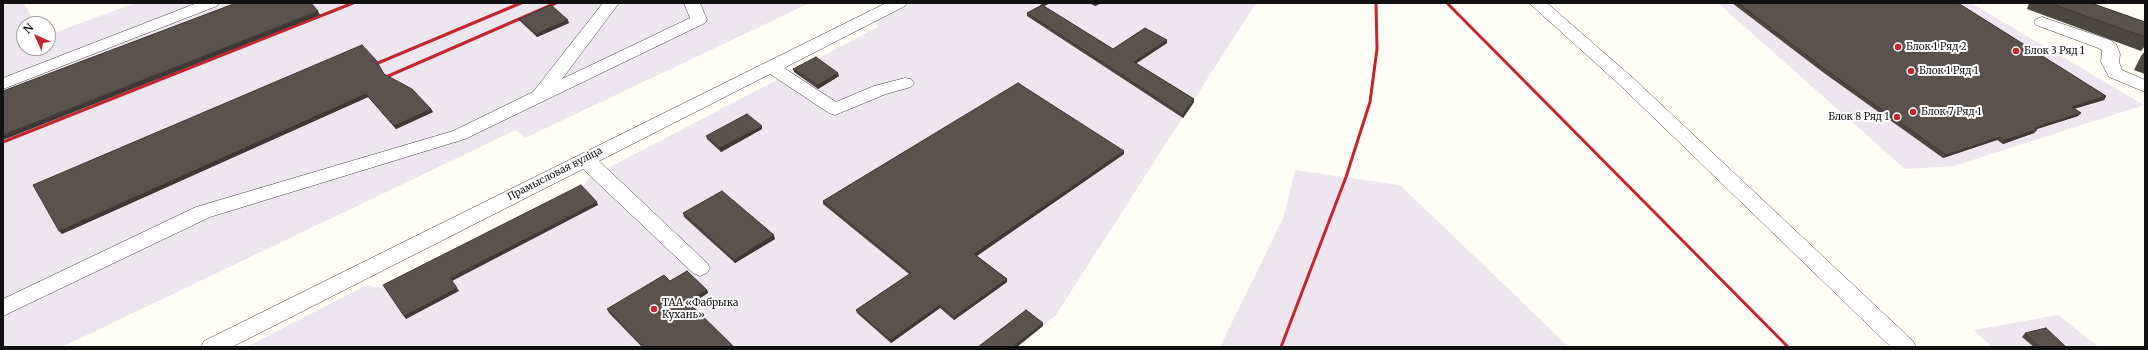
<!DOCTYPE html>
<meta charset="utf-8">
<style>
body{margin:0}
#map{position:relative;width:2148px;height:350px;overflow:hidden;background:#fffdf5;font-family:Merriweather,serif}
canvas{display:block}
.frame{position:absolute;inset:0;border:4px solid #111;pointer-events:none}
.north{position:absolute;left:16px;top:16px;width:40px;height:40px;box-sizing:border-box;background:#fff;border:1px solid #a0a0a0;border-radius:50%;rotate:315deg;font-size:11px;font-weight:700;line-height:16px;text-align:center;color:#111}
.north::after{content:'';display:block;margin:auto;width:14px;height:18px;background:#c4262e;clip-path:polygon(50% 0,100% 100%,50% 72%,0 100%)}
</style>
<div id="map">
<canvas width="2148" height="350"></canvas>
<div class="frame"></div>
<div class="north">N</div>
</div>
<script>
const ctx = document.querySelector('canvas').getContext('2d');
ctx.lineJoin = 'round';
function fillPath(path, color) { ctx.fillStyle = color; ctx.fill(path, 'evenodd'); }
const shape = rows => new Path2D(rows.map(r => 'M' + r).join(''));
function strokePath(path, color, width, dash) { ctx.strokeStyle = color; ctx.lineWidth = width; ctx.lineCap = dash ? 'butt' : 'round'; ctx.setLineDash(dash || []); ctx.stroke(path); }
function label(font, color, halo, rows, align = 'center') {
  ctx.font = font + ' Merriweather,serif'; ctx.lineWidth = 4; ctx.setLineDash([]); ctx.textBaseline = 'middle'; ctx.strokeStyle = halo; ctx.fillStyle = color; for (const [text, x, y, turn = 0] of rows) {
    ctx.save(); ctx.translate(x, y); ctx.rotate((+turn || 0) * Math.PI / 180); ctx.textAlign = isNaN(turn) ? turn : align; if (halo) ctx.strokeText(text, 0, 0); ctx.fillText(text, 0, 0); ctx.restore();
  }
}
fillPath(shape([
 [13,3,24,3,35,24,24,24,24,48,48,48,48,35,135,3,810,3,525,138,516,130,62,347,3,347,3,6],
 [912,3,1256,3,1056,315,1017,347,246,347,367,285,385,289,582,188,589,178,878,27,876,21],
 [1718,3,1971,3,2144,105,1954,166,1905,169],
 [1295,170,1400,185,1569,347,1220,347,1284,216],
 [2058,315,2099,347,1992,347,1974,330]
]), '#eee6ef');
const minor = shape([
 [197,3,219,3,217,6,3,89,3,78,197,3],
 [603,3,619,3,562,79,690,18,684,3,700,3,707,20,705,23,465,139,210,217,3,316,3,299,196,207,453,131,533,92,603,3],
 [886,3,907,3,905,6,784,68,836,102,874,86,905,78,911,79,914,83,911,87,886,94,835,115,829,113,770,74,599,161,707,263,710,268,707,273,700,276,693,273,583,169,232,347,201,347,204,341,886,3],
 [1529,3,1547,3,1633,78,1913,341,1916,347,1891,347,1621,86,1529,3],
 [2042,17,2110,40,2116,44,2120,54,2119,62,2122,70,2145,80,2145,92,2109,77,2101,62,2102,50,2098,48,2036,25,2034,22,2036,19,2042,17]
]);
strokePath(minor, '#444', 1);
fillPath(minor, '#fff');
strokePath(shape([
 [1447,3,1788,347],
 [378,63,521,3],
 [386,77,556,3],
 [3,142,353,3],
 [1281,347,1346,177,1370,102,1377,49,1376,3]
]), '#c4262e', 3);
fillPath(shape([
 [1038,3,1050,3,1044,6,1113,49,1167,40,1167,43,1136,63,1194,99,1194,102,1183,118,1027,16,1027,13,1042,5],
 [1089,3,1102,3,1095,6],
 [1732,3,1958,3,2106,96,2104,100,2074,109,2078,116,2036,129,2034,133,2003,144,1997,140,1943,158,1824,73],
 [2029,3,2091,3,2145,22,2145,46,2141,51,2027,9],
 [519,19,569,23,537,37,521,22],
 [2145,51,2145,74,2134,70,2141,56],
 [793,69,839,76,818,89,794,72],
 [384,74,431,109,433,112,396,129,368,97,62,234],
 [762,129,721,152,707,139,706,136],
 [1124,154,977,256,1007,279,1007,282,954,320,940,308,891,343,857,313,856,310,909,274,823,204,823,201],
 [683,213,775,239,735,263,684,217],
 [707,290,708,293,690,304,734,347,642,347,609,313,607,309],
 [2025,333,2066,347,2034,347,2022,337]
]), '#4d4742');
fillPath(shape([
 [1044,3,1050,3,1044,6],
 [1095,3,1102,3,1095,6],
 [318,11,320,15,3,140,3,135],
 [568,20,569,23,537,37,536,34],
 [1167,40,1167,43,1134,65,1134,62],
 [838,73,839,76,818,89,818,85],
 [366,94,368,97,62,234,59,231],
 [2106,96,2104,100,2069,110,2072,107],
 [1194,99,1194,102,1183,118,1183,115],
 [431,109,433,112,396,129,394,126],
 [2081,113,2078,116,2031,131,2034,128],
 [762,126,762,129,721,152,720,148],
 [2037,130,2034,133,2003,144,2005,140],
 [2000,137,1997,140,1943,158,1946,155],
 [1124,151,1124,154,975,257,974,254],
 [597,202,598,205,452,281,450,278],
 [774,235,775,239,735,263,734,260],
 [1007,279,1007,282,954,320,954,317],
 [457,288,459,291,406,319,404,316],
 [707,290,708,293,689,305,688,302],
 [940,305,940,308,891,343,890,340],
 [1043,323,1043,326,1017,347,1012,347]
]), '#3f3936');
const building = shape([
 [236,3,311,3,318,11,3,135,3,91,236,3],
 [1738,3,1958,3,2106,96,2072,107,2081,113,2034,128,2037,130,2005,140,2000,137,1946,155,1826,70,1738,3],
 [2049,3,2091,3,2145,22,2145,37,2049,3],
 [551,5,568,20,536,34,519,19,551,5],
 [1042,5,1113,49,1145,28,1167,40,1134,62,1194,99,1183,115,1027,13,1042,5],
 [362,45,376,60,384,74,412,89,431,109,394,126,366,94,59,231,33,185,362,45],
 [816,57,838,73,818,85,793,69,816,57],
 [1018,83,1124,151,974,254,1007,279,954,317,940,305,890,340,856,310,911,273,823,201,1018,83],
 [747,114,762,126,720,148,706,136,747,114],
 [581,185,597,202,450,278,457,288,404,316,383,285,581,185],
 [722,191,774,235,734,260,683,213,722,191],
 [687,271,707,290,688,302,734,347,643,347,607,309,664,275,670,281,687,271],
 [1026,310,1043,323,1012,347,978,347,1026,310],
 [2046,328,2066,347,2040,347,2025,333,2046,328]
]);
fillPath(building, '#5a524d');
strokePath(building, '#3f3936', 1);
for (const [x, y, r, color] of [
 [1898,47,4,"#c4262e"],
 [2016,51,4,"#c4262e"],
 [1911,71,4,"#c4262e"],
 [1913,112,4,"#c4262e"],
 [1897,117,4,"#c4262e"],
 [654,309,4,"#c4262e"]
]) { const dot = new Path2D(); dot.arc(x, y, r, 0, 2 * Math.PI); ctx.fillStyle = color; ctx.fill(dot); strokePath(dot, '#fff', 1.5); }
label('10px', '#111', '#fff', [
 ["Блок 1 Ряд 2",1906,47],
 ["Блок 3 Ряд 1",2024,51],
 ["Блок 1 Ряд 1",1919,71],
 ["Блок 7 Ряд 1",1921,112],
 ["Блок 8 Ряд 1",1889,117,"right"],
 ["ТАА «Фабрыка",662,303],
 ["Кухань»",662,315]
], 'left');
label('10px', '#111', '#fff', [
 ["Прамысловая вуліца",555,174,-27]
]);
</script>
